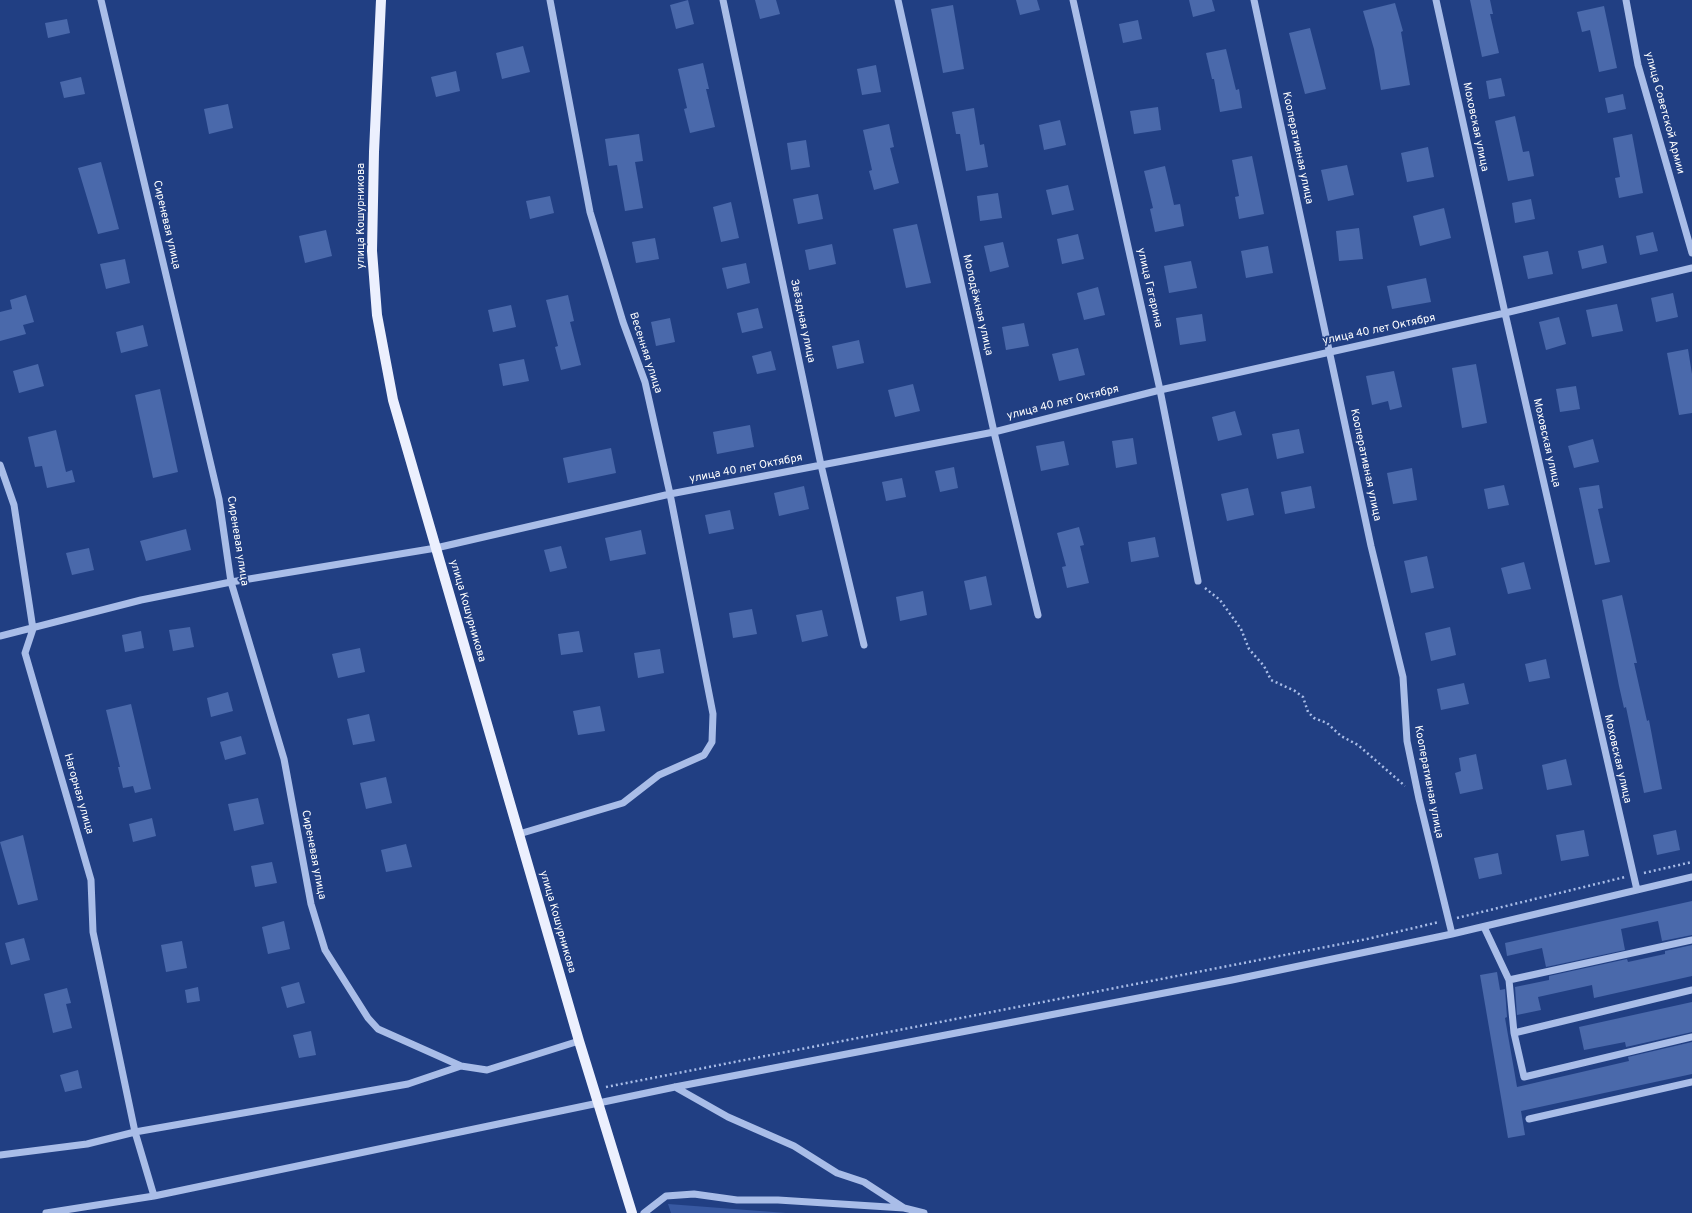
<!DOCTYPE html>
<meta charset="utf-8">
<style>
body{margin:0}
canvas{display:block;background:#213f83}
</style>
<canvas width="1692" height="1213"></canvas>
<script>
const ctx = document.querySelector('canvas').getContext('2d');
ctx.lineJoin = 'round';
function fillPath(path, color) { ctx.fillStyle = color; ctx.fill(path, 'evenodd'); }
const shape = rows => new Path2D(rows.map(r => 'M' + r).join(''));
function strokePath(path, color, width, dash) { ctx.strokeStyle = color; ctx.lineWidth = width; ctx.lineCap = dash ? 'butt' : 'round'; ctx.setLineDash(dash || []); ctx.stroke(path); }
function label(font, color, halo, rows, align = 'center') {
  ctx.font = font + ' Overpass,sans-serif'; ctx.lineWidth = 3.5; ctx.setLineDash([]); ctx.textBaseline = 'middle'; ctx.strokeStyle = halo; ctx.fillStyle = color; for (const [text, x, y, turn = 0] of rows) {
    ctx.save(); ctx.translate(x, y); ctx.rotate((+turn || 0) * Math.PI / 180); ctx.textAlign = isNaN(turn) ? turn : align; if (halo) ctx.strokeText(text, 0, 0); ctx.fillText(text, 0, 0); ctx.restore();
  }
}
fillPath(shape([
 [668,1204,786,1213,671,1213]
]), '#3859a2');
fillPath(shape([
 [688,0,694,24,676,29,670,5],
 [755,0,776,0,780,14,760,19],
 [1016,0,1037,0,1040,10,1020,15],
 [1189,0,1212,0,1215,11,1193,17],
 [1470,0,1490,0,1493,14,1490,14,1499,53,1482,57],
 [1395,3,1403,31,1401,32,1410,85,1381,90,1374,49,1363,11],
 [953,5,964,69,943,73,931,9],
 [1604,6,1617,68,1599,72,1590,30,1582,32,1577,12],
 [67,19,70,33,48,38,45,23],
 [1138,20,1142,39,1123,43,1119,24],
 [1310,28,1326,89,1305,94,1289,33],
 [523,46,530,72,502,79,496,53],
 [1226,49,1236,90,1239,89,1242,108,1220,112,1214,79,1212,79,1206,53],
 [703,63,709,89,706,89,715,127,690,133,684,109,687,108,678,69],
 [876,65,881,92,862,95,857,69],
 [456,71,460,91,436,97,431,77],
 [81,77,85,94,64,98,60,82],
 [1501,78,1505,96,1489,99,1486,81],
 [1623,94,1626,109,1608,113,1605,98],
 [228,104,233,128,209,134,204,109],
 [1158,107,1161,130,1134,134,1130,111],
 [974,108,980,145,984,144,988,167,966,171,960,134,956,134,952,112],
 [1515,116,1523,152,1529,151,1534,176,1508,181,1495,121],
 [1060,120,1066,145,1044,150,1039,125],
 [889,124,894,147,890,148,899,183,874,190,869,171,872,170,863,130],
 [639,134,643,161,635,162,643,208,625,211,617,165,609,166,605,139],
 [1632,134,1643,193,1619,198,1615,178,1620,177,1613,138],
 [806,140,810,167,791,170,787,143],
 [1428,147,1434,177,1407,182,1401,153],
 [1252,156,1264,214,1239,219,1235,197,1239,196,1232,160],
 [101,162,119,229,98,234,78,168],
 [1347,165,1354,195,1328,201,1321,170],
 [1165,166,1174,205,1180,204,1184,226,1155,232,1150,209,1153,208,1144,171],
 [1068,185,1074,210,1052,215,1046,190],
 [998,193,1002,218,980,221,977,196],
 [818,194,823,219,798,224,793,199],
 [550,196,554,213,530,219,526,201],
 [1531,199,1535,219,1515,223,1512,203],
 [731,202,739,238,721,242,713,207],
 [1444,208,1451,238,1420,246,1413,216],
 [917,224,931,283,906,288,893,229],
 [1359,228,1363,259,1339,261,1336,231],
 [326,230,332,256,305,263,299,236],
 [1653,232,1658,251,1640,255,1636,236],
 [1078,234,1084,259,1062,264,1057,239],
 [655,238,659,259,636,263,632,242],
 [1003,242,1009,267,990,272,984,246],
 [832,244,836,264,809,270,805,250],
 [1603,245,1607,263,1582,269,1578,251],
 [1268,246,1273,273,1246,278,1241,251],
 [1548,251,1553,274,1528,279,1523,256],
 [125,259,130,283,106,289,100,264],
 [1191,261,1197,288,1169,293,1164,266],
 [746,263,750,283,727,289,722,268],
 [1426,278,1431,302,1392,309,1387,286],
 [1098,287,1105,315,1084,320,1077,293],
 [1673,293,1678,317,1656,322,1651,298],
 [26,295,34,322,23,325,26,334,0,341,0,312,12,309,10,300],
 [568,295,574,321,570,322,581,365,561,370,555,347,558,346,546,300],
 [1617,304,1623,331,1592,337,1586,310],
 [511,305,516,327,493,332,488,310],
 [758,308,763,328,742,333,737,313],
 [1202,314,1206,341,1180,345,1176,318],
 [1559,317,1566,344,1546,350,1539,322],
 [670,318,675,342,656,346,651,322],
 [1024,323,1029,346,1006,350,1002,327],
 [143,325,148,346,121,353,116,332],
 [859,340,864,363,837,369,832,346],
 [1078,348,1085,375,1059,381,1052,354],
 [1688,349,1692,374,1692,413,1679,415,1667,353],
 [771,351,776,370,757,374,752,356],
 [524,359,529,381,503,386,499,364],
 [38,364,44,386,19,393,13,371],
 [1476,364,1487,423,1462,428,1452,368],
 [1394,371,1402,407,1390,410,1388,401,1372,405,1366,376],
 [913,384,920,411,895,417,888,390],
 [1576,386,1580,409,1560,412,1556,389],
 [160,389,178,472,153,478,135,395],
 [1235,411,1242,435,1218,441,1212,417],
 [750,425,754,447,717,454,713,432],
 [1299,429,1304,453,1277,459,1272,434],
 [56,430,66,472,72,470,75,482,47,488,42,466,35,467,28,437],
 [1133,438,1137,464,1116,468,1112,441],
 [1593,439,1599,462,1574,468,1568,446],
 [1064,441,1069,465,1041,471,1036,446],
 [611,448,616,473,568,483,563,458],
 [954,467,958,488,940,492,935,471],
 [1412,468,1417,500,1393,504,1387,473],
 [902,478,906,497,886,501,882,482],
 [1504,485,1509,505,1488,509,1484,489],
 [1599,485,1603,508,1598,509,1610,562,1595,565,1579,488],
 [804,486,809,509,779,516,774,493],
 [1311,486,1315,508,1285,514,1281,492],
 [1248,488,1254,515,1227,521,1221,494],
 [730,510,734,529,709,534,705,515],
 [1079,527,1084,545,1080,546,1089,583,1067,588,1062,567,1066,566,1057,533],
 [186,529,191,550,146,561,140,541],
 [641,530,646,554,610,561,605,538],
 [1155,537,1159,557,1131,562,1128,542],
 [561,546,567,568,550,572,544,550],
 [89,548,94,570,72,575,66,553],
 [1427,556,1434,588,1411,593,1404,561],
 [1524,562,1531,589,1508,594,1501,568],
 [986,576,992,605,970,610,964,581],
 [923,591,927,615,900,621,896,597],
 [1622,595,1637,663,1634,663,1647,721,1649,720,1662,789,1644,793,1626,707,1624,708,1619,686,1602,600],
 [752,609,757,634,733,638,729,613],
 [822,610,828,636,802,642,796,615],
 [190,627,194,647,173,651,169,630],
 [1450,627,1456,655,1431,661,1425,633],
 [141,631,144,648,125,652,122,635],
 [579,631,583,652,561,655,558,634],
 [360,648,365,672,338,678,332,654],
 [660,649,664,673,638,678,634,653],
 [1546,659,1550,678,1529,682,1525,664],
 [1464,683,1469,704,1441,710,1437,689],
 [228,692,233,711,211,717,207,698],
 [131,704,151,789,135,793,133,786,123,788,118,767,120,767,106,710],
 [600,706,605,731,578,735,573,711],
 [369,714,375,741,353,745,347,719],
 [241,736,246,754,225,760,220,742],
 [1476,754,1483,789,1460,794,1455,773,1461,771,1459,758],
 [1566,759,1572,785,1547,790,1542,765],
 [386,777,392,803,366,809,360,783],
 [258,798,264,824,234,831,228,804],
 [152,818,156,836,133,842,129,824],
 [1584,830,1589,856,1561,861,1556,835],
 [1676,830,1680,850,1657,855,1653,835],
 [23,835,38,900,18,905,0,842],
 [406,844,412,867,386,872,381,850],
 [1498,853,1502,874,1479,879,1474,858],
 [272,862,277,883,255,887,251,866],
 [1692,901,1692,935,1662,941,1658,921,1621,929,1625,950,1546,967,1542,948,1507,956,1505,943],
 [284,921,290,949,268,954,262,927],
 [24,938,30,960,11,965,5,943],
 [182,941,187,968,166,972,161,945],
 [1692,945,1692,976,1594,998,1592,985,1538,997,1541,1010,1517,1015,1515,987,1549,980,1549,976,1627,959,1628,962,1665,954,1665,951],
 [1497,972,1500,990,1505,989,1507,1017,1505,1018,1517,1087,1629,1061,1628,1057,1692,1042,1692,1074,1521,1111,1525,1135,1508,1138,1480,975],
 [299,982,305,1003,287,1008,281,987],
 [198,987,200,1001,187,1003,185,990],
 [67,988,71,1003,66,1004,72,1028,53,1033,44,994],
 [1692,1002,1692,1032,1626,1047,1625,1042,1584,1050,1579,1027],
 [311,1031,316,1055,299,1058,293,1035],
 [78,1070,82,1088,65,1092,60,1075]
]), '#4a69ab');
strokePath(shape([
 [1205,588,1220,600,1241,629,1249,649,1264,666,1271,680,1295,691,1303,697,1308,712,1314,718,1327,723,1341,736,1358,745,1405,786],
 [1644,873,1692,862],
 [1457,918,1625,877],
 [606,1087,1367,939,1439,922]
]), '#a9bde8', 2.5, [2, 3]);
strokePath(shape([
 [101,0,219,499,231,582,284,759,311,904,325,950,368,1018,378,1029,461,1066],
 [723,0,821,465,864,645],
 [898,0,994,432,1038,615],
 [1073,0,1160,390,1198,581],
 [1254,0,1371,546,1403,677,1407,741,1419,799,1452,934],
 [1436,0,1505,313,1637,890],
 [1626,0,1638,65,1692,253],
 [0,465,14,505,33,629,25,653,91,880,93,932,135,1132,154,1196],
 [0,636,141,600,231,582,436,548,670,494,994,432,1160,390,1505,313,1692,268],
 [519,834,623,803,659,775,704,755,712,742,713,714,670,494,645,382,623,322,590,212,550,0],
 [1484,927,1509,980,1514,1033,1524,1077,1692,1037],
 [1509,980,1692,940],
 [1514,1033,1692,990],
 [675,1087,728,1117,794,1146,837,1173,864,1182,904,1208],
 [1529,1119,1692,1082],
 [0,1155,87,1144,135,1132,408,1084,461,1066,487,1070,579,1041],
 [46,1213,154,1196,675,1087,1232,980,1452,934,1692,877],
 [644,1213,666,1196,694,1194,737,1200,778,1200,904,1208,924,1213]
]), '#a9bde8', 7);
strokePath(shape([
 [381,0,374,152,372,251,377,315,393,400,579,1041,632,1213]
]), '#ecf0fe', 10);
label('11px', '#fff', '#213f83', [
 ["улица Советской Армии",1664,113,75],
 ["Моховская улица",1475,127,78],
 ["Кооперативная улица",1297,148,78],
 ["улица Кошурникова",362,216,-90],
 ["Сиреневая улица",166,225,77],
 ["улица Гагарина",1149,288,77],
 ["Молодёжная улица",977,305,77],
 ["Звёздная улица",802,321,78],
 ["улица 40 лет Октября",1379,330,-12],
 ["Весенняя улица",645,353,72],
 ["улица 40 лет Октября",1063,403,-14],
 ["Моховская улица",1546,443,77],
 ["Кооперативная улица",1365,465,78],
 ["улица 40 лет Октября",746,469,-11],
 ["Сиреневая улица",237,541,81],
 ["улица Кошурникова",467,611,74],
 ["Моховская улица",1617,759,77],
 ["Кооперативная улица",1428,782,79],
 ["Нагорная улица",78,794,74],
 ["Сиреневая улица",313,855,79],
 ["улица Кошурникова",557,922,74]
]);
</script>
